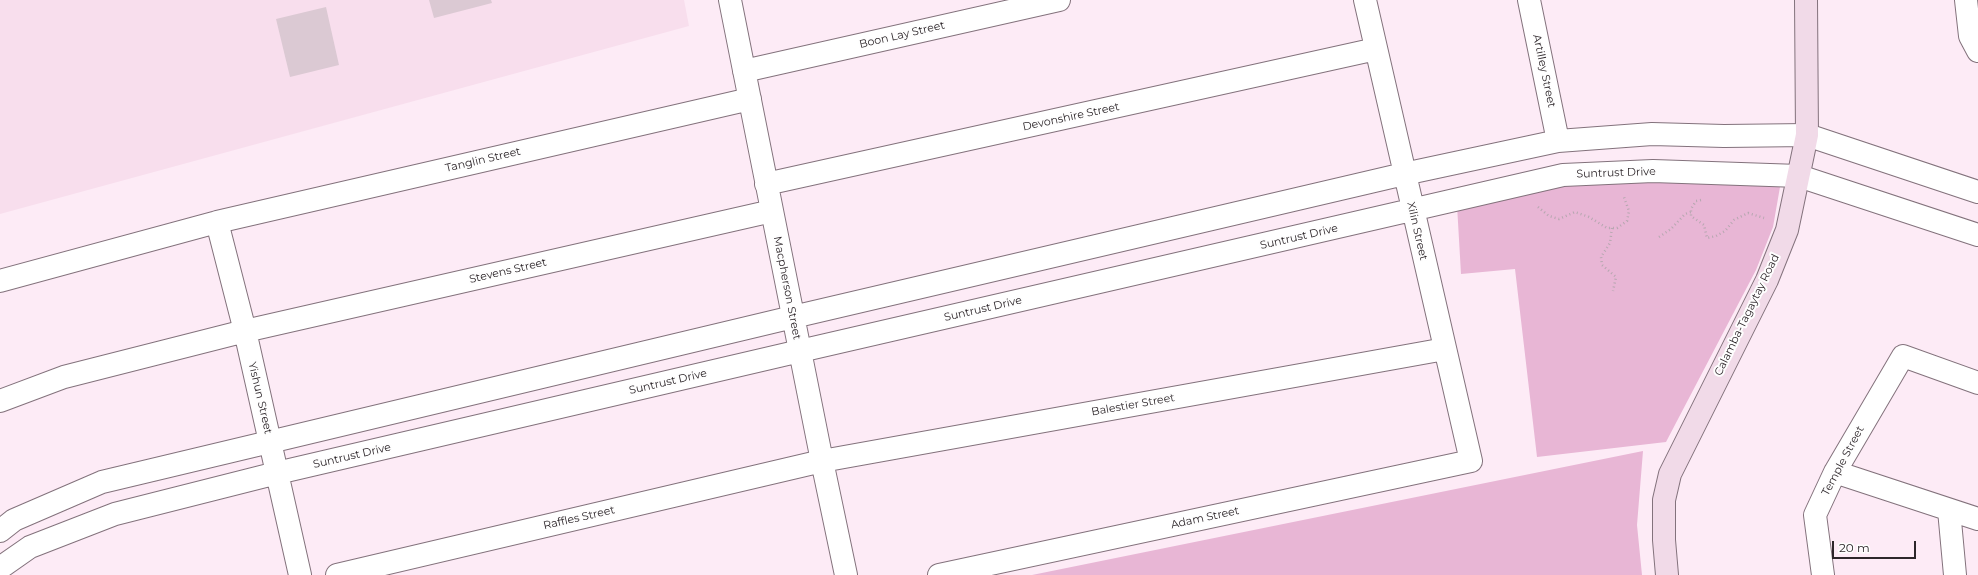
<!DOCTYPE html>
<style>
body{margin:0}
#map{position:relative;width:1978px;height:575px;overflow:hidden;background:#fdebf6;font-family:Montserrat,sans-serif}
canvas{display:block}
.scale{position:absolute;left:1832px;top:541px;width:84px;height:18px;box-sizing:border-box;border:2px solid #2d262a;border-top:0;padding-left:5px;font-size:12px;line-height:14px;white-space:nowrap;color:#2d262a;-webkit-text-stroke:3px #fefefe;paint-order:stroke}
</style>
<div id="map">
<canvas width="1978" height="575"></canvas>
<div class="scale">20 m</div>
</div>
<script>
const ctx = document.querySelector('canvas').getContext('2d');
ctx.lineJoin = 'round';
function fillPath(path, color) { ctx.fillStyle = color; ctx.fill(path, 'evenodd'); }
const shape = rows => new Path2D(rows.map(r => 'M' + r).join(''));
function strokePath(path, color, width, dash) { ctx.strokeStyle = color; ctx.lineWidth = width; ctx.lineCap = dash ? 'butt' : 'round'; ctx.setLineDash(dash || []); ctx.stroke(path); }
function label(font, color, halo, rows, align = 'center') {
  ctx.font = font + ' Montserrat,sans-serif'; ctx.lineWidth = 4; ctx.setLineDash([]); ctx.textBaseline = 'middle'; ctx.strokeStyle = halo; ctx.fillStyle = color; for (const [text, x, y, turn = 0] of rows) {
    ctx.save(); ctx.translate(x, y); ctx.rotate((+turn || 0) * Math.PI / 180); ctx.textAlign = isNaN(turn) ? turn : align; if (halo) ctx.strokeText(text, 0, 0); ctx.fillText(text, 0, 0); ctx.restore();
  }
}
fillPath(shape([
 [0,0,684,0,689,26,0,214]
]), '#f8deed');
fillPath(shape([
 [1718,181,1780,187,1773,227,1756,270,1666,442,1537,457,1515,269,1461,274,1457,205,1568,183],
 [1643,451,1637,525,1642,575,1032,575]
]), '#e8b6d5');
fillPath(shape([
 [429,0,491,0,492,3,434,18],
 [326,7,339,65,290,77,276,19]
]), '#dbc9d3');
const street = shape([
 [730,0,822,461,846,575],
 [1529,0,1558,141],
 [1966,0,1970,36,1978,51],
 [744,71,1059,0],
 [766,184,1376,49],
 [217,222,245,331,300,575],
 [0,281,217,222,750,99],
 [0,401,64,377,245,331,772,211],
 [1835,472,1978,519],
 [1949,510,1955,575],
 [0,531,14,520,102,482,793,317,1404,174,1558,141,1652,134,1724,136,1807,135,1978,192],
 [0,568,30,547,115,514,277,473,800,351,1563,175,1653,171,1799,176,1978,235],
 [337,575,822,461,1445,349],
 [939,575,1471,461,1365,0],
 [1823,575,1815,515,1835,472,1903,356,1978,383]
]);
const secondary = shape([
 [1667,575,1664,540,1664,500,1670,474,1767,280,1787,230,1807,135,1806,0]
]);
strokePath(street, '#83727c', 24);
strokePath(secondary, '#83727c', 24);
strokePath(shape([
 [1701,200,1696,201,1691,209,1691,216,1704,225,1707,238,1716,236,1725,231,1734,220,1748,213,1764,218],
 [1538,207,1549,216,1559,219,1575,212,1589,217,1607,228,1617,228,1627,221,1629,211,1624,197],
 [1612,228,1610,243,1601,257,1602,265,1616,277,1613,291],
 [1659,237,1671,229,1685,214,1691,212]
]), '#b6a7b0', 2.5, [1, 3]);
strokePath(street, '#fff', 22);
strokePath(secondary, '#f1dae8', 22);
label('11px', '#2d262a', '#fefefe', [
 ["Boon Lay Street",902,35,-13],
 ["Artilley Street",1544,71,78],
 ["Devonshire Street",1071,117,-12],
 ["Tanglin Street",483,160,-13],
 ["Suntrust Drive",1616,173,-2],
 ["Xilin Street",1417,231,77],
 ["Suntrust Drive",1299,237,-13],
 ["Stevens Street",508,271,-13],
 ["Macpherson Street",787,288,79],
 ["Suntrust Drive",983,309,-13],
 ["Calamba-Tagaytay Road",1747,315,-64],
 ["Suntrust Drive",668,382,-13],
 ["Yishun Street",260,398,77],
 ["Balestier Street",1133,405,-10],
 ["Suntrust Drive",352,456,-13],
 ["Temple Street",1843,461,-62],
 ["Raffles Street",579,518,-13],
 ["Adam Street",1205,518,-12]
]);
</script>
